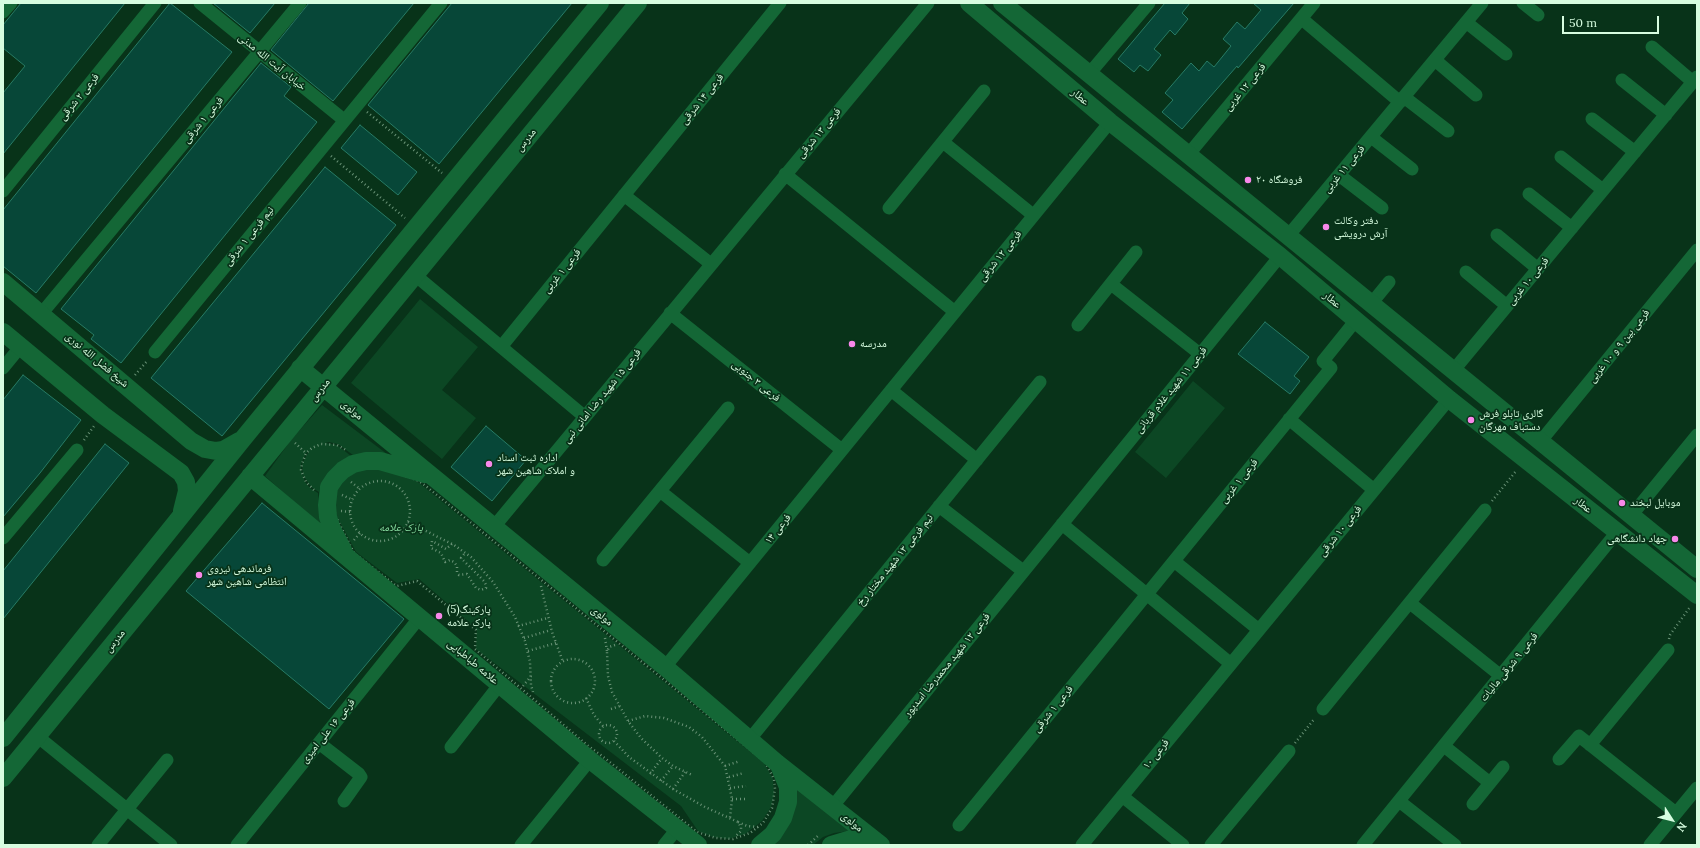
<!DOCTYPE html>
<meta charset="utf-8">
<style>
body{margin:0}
#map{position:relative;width:1700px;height:848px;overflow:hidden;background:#083319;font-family:Lora,serif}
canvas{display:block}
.frame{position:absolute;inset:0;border:4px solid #d7fde0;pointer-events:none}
.north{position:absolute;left:1652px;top:800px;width:40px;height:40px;-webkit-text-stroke:3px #083319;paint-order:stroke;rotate:126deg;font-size:11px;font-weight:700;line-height:16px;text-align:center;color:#d7fde0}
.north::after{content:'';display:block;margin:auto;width:14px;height:18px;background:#d7fde0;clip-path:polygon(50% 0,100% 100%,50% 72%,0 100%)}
.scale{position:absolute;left:1562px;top:16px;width:97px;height:18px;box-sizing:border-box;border:2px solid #d7fde0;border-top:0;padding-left:5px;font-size:12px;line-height:14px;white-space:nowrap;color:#d7fde0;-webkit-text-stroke:3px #083319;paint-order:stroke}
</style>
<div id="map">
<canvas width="1700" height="848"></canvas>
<div class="frame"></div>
<div class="north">N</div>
<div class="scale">50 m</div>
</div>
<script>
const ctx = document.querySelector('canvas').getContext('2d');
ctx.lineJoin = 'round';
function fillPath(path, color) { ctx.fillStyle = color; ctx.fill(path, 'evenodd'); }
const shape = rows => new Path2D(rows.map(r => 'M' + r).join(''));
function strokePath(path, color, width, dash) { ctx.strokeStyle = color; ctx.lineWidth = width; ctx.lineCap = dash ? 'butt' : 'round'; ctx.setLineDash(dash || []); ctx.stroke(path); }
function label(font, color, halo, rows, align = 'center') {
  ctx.font = font + ' Lora,"Noto Naskh Arabic",serif'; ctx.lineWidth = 3.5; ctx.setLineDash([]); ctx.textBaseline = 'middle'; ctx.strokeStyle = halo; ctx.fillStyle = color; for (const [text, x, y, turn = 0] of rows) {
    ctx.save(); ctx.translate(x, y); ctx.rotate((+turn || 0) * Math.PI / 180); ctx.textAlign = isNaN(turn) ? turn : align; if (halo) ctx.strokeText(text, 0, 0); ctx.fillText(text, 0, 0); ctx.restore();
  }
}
fillPath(shape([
 [420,299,478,347,442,390,476,418,442,459,351,383],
 [1193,381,1225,408,1166,478,1135,452],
 [322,405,387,454,353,455,338,444,329,442,325,443,337,445,351,456,320,487,319,492,311,487,303,475,302,464,309,451,306,453,301,464,301,470,305,482,310,488,318,493,321,526,265,476,291,440],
 [374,468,401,474,418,482,764,763,773,779,774,795,771,807,762,821,745,834,729,839,713,837,698,831,681,806,476,649,477,629,419,579,397,583,356,552,336,515,335,489,351,472],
 [795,787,849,827,849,831,834,833,823,837,813,845,770,845]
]), '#0c4724');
const building = shape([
 [21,3,125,3,3,154,3,93,25,66,3,48,3,25,21,3],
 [170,3,232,52,36,293,3,266,3,210,170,3],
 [213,3,275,3,250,33,213,3],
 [309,3,414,3,333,101,271,50,309,3],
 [452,3,572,3,439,164,368,105,452,3],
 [1165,3,1190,3,1182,13,1188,19,1175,35,1170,30,1154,49,1161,55,1148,71,1140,65,1134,72,1118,59,1165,3],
 [1253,3,1294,3,1238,68,1237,66,1182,129,1162,112,1173,100,1165,93,1191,63,1199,71,1207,61,1214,67,1231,46,1223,39,1237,22,1245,29,1261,10,1253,3],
 [261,63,291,87,284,96,317,122,121,363,91,339,94,335,61,309,261,63],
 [360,125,417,172,398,195,341,148,360,125],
 [325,167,396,225,222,436,151,378,325,167],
 [1265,322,1309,357,1294,376,1300,381,1290,394,1238,354,1265,322],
 [23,375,81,420,40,473,3,517,3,400,23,375],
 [486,426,526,460,492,501,451,467,486,426],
 [105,444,129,463,3,619,3,571,105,444],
 [262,503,404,619,329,709,186,591,262,503]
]);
fillPath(building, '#074738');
strokePath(building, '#277b65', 1);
strokePath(shape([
 [367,112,442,173],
 [331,156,405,218],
 [135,375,148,360],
 [84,440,94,426],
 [295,443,306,453],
 [363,467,374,467,389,470,419,481,427,487,765,762,774,779,775,789,772,808,763,823,750,833,733,839,716,838,697,832,606,759,587,745,475,649,476,630,417,581,397,586,395,585,354,553,335,515,334,497,335,488,343,476,350,471,363,467],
 '350 511a30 30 0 1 1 60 0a30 30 0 1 1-60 0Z',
 [351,482,360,489],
 [314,490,306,482,301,470,302,464,306,453,312,448,321,444,337,445,346,450],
 [342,495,353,500],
 [1492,501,1516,471],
 [341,511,351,512],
 [408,522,454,545,471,557,493,582,515,617,525,641,530,662,531,685,533,692],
 [354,540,360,533],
 [452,544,446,549,432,541,431,548,441,553,445,562,450,560,454,562,457,566,457,573,459,575,467,574,476,588,481,590,486,588,486,585,484,581,461,558,465,553],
 [541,586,552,632,563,662],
 [518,626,548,618],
 [524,638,551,630],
 [605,638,607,651],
 [1669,639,1670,635,1690,607],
 [615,645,609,647,607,652,608,676,612,692,628,721,641,738,662,758,673,766,692,775],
 [528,651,556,643],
 '551 681a22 22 0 1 1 44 0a22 22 0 1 1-44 0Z',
 [523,686,531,676],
 [586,698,594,715,603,726],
 [611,709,620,706],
 [628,721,645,716,664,718,689,727,702,737,725,766,732,799,730,818],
 '599 734a9 9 0 1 1 18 0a9 9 0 1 1-18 0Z',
 [614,741,629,757,673,789,705,807,738,822,741,827,741,831,735,837],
 [1295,743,1315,718],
 [725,766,740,761],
 [650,774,662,758],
 [729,777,744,773],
 [661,781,673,766],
 [730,788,746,786],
 [673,789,685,772],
 [732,799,747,799],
 [738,822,747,826,758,827],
 [808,845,819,835]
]), '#6a9377', 2.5, [1, 3]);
strokePath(shape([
 [200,3,344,120],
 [1523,3,1538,15],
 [3,12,11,3],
 [1302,19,1400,102],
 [1466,22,1506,54],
 [1652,47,1693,82],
 [1435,60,1476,95],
 [1089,74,1149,3],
 [1622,80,1666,115],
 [1404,97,1448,131],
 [1592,119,1635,152],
 [1371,137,1412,169],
 [943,142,1033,215],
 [1188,155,1314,3],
 [1561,157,1603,190],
 [785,174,955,312],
 [1339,175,1382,208],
 [3,191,155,3],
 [1529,194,1572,228],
 [624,195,711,264],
 [889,208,984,91],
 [1497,235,1538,269],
 [1288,236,1482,3],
 [1466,272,1507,306],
 [415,275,585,417],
 [1111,284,1200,354],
 [1371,304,1389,282],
 [42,313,300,3],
 [670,313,842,450],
 [1078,325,1136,252],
 [501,347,780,3],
 [155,352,441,3],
 [3,368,21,346],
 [1453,371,1697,77],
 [891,390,977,460],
 [1289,419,1374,490],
 [1540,442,1697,250],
 [660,491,750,563],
 [939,506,1023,571],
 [1631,516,1697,435],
 [1062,524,1231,664],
 [493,528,928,3],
 [3,538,77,450],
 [603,560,728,408],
 [1174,561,1259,630],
 [1410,603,1501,676],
 [665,667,1110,122],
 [1323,709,1485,510],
 [37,736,171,845],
 [750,739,1040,382],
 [319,743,359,774,361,777,344,801],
 [1590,745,1668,650],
 [1444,746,1490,783],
 [451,747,500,684],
 [1559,759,1579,736,1676,813],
 [1122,796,1183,845],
 [1399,801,1455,845],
 [1473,804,1503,767],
 [833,806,1280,256],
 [959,825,1331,368,1323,361,1356,320],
 [98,845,167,760],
 [237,845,420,617],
 [521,845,590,760],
 [664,845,677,829],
 [1082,845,1449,399],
 [1211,845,1289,751],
 [1363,845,1617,532],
 [1650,845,1697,788]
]), '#146736', 13);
strokePath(shape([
 [969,3,1110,122,1280,256,1449,399,1697,595],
 [1002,3,1697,569],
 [3,282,191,441,205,449,216,451,223,450,239,441],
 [3,332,103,415,181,473,186,482,187,491,182,511],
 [300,368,665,667,777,763,881,845],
 [250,476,590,760,698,845],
 [343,550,332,529,328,517,327,505,329,487,335,478,343,470,353,464,366,461,380,461,425,474],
 [3,738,242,440,600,3],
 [3,778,638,3],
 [760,845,773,834,783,818,788,802,788,787,779,765],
 [831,845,854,838,876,844]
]), '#146736', 18);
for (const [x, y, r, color] of [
 [1248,180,4,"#f888ea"],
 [1326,227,4,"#f888ea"],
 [852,344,4,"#f888ea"],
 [1471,420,4,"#f888ea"],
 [489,464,4,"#f888ea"],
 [1622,503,4,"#f888ea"],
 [1675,539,4,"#f888ea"],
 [199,575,4,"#f888ea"],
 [439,616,4,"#f888ea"]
]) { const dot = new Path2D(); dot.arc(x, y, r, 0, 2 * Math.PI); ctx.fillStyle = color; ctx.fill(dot); strokePath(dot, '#083319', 1.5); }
label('11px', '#d7fde0', '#083319', [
 ["خیابان آیت الله مدنی",272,62,39],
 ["فرعی ۱۲ غربی",1245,87,-50],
 ["فرعی ۲ شرقی",79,97,-51],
 ["عطار",1080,97,40],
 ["فرعی ۱۴ شرقی",702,99,-51],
 ["فرعی ۱ شرقی",203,120,-50],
 ["فرعی ۱۳ شرقی",819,133,-50],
 ["مدرس",526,140,-51],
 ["فرعی ۱۱ غربی",1344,169,-50],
 ["نیم فرعی ۱ شرقی",249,236,-51],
 ["فرعی ۱۲ شرقی",1000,256,-51],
 ["فرعی ۱ غربی",562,271,-51],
 ["فرعی ۱۰ غربی",1528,281,-50],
 ["عطار",1332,300,40],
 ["فرعی بین ۹ و ۱۰ غربی",1619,346,-51],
 ["شیخ فضل الله نوری",97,360,40],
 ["فرعی ۳ جنوبی",756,381,39],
 ["مدرس",320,390,-51],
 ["فرعی ۱۱ شهید غلام قربانی",1171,390,-51],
 ["فرعی ۱۵ شهید رضا امانی نبی",602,396,-51],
 ["مولوی",352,410,40],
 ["فرعی ۱ غربی",1239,481,-51],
 ["عطار",1583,505,38],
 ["فرعی ۱۴",778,529,-51],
 ["فرعی ۱۰ شرقی",1340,531,-51],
 ["نیم فرعی ۱۳ شهید مختار رخ",895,560,-51],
 ["مولوی",602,616,39],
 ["مدرس",115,641,-51],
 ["علامه طباطبایی",473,662,40],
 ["فرعی ۱۲ شهید محمدرضا اسدپور",947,665,-51],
 ["فرعی ۹ شرقی مالیات",1509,667,-51],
 ["فرعی ۱ شرقی",1053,709,-51],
 ["فرعی ۱۶ علی امیری",328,731,-51],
 ["فرعی ۱۰",1156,754,-51],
 ["مولوی",852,822,39]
]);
label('11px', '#d7fde0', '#083319', [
 ["فروشگاه ۲۰",1256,180],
 ["دفتر وکالت",1334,221],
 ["آرش درویشی",1334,234],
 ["مدرسه",860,344],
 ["گالری تابلو فرش",1479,414],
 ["دستباف مهرگان",1479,427],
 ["اداره ثبت اسناد",497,458],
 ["و املاک شاهین شهر",497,471],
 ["موبایل لبخند",1630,503],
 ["جهاد دانشگاهی",1667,539,"right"],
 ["فرماندهی نیروی",207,569],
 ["انتظامی شاهین شهر",207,582],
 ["پارکینگ(5)",447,610],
 ["پارک علامه",447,623]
], 'left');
label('italic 11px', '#89dfa2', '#083319', [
 ["پارک علامه",401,528]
]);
</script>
